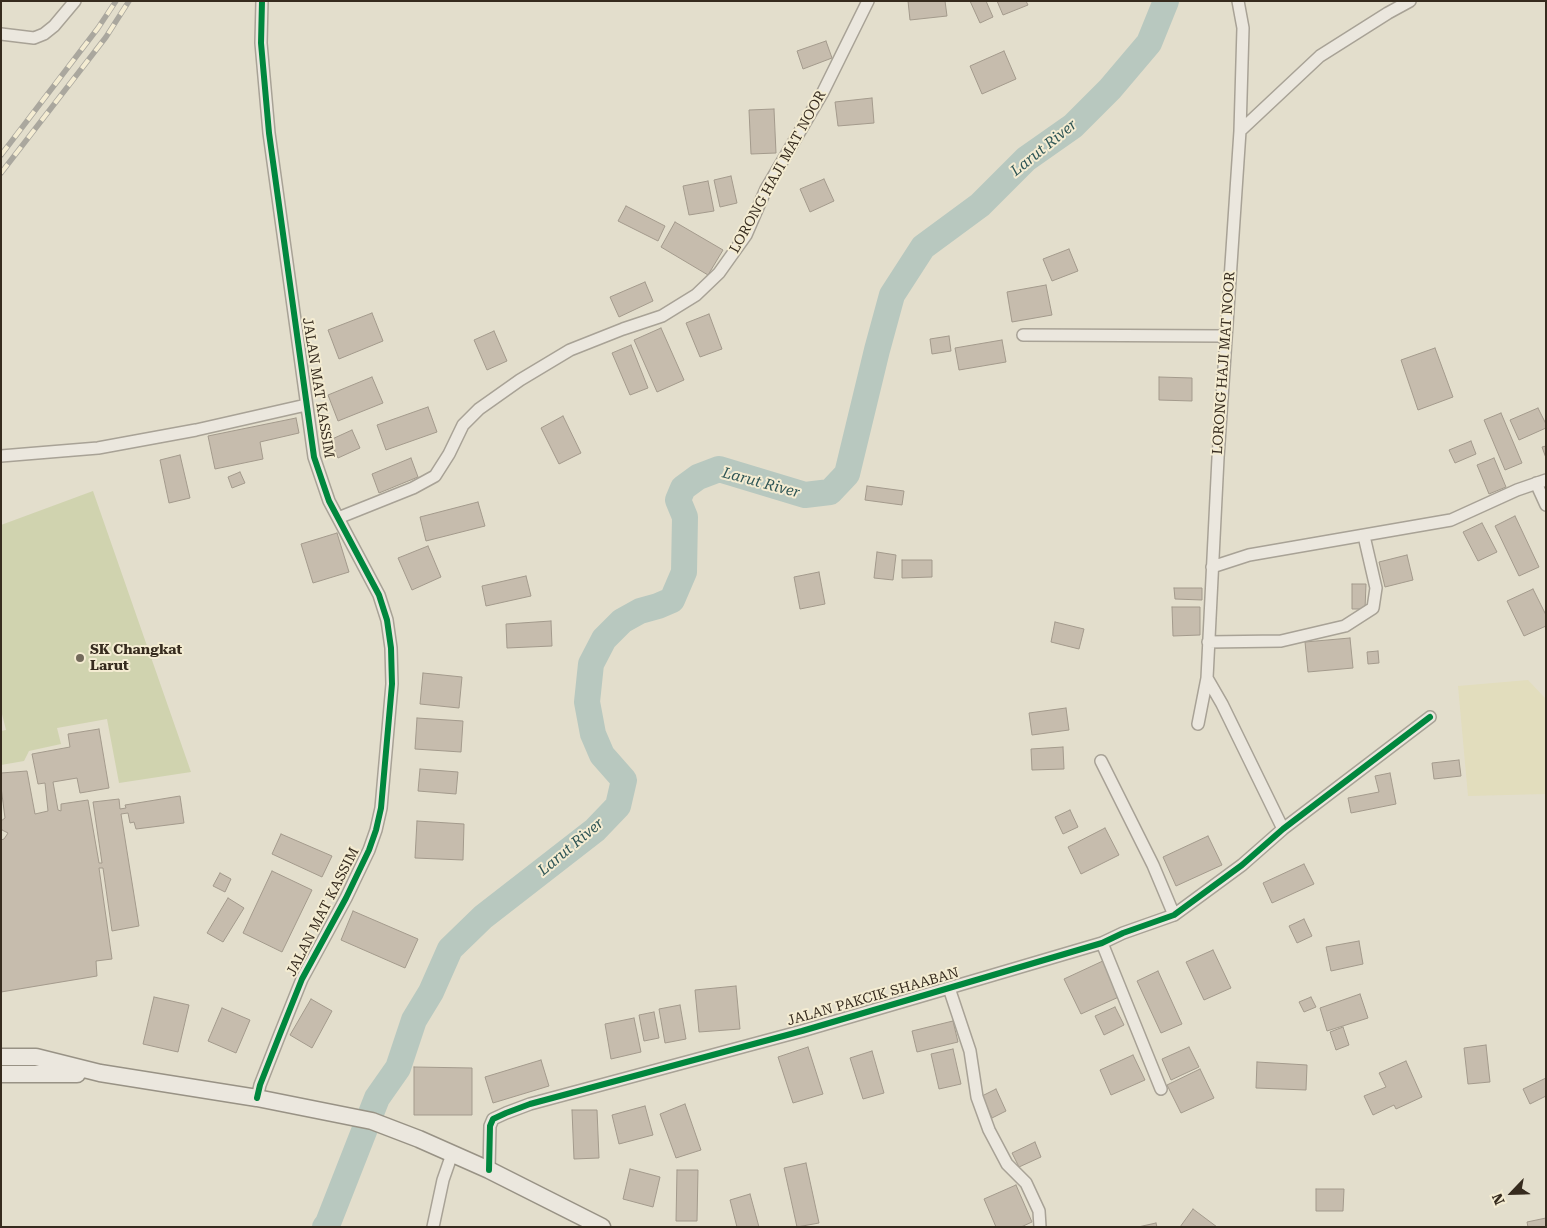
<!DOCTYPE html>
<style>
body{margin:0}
#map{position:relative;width:1547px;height:1228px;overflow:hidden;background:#e3decc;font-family:"Roboto Serif",serif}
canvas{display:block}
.frame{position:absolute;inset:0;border:2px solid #362b1e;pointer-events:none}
.north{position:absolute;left:1487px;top:1168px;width:50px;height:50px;-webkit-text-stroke:4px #f4ecd2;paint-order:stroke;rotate:246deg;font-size:14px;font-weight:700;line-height:20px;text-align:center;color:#362b1e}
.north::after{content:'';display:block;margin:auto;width:18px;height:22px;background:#362b1e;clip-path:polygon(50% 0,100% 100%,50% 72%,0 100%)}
</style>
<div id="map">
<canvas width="1547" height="1228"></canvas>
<div class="frame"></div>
<div class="north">N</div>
</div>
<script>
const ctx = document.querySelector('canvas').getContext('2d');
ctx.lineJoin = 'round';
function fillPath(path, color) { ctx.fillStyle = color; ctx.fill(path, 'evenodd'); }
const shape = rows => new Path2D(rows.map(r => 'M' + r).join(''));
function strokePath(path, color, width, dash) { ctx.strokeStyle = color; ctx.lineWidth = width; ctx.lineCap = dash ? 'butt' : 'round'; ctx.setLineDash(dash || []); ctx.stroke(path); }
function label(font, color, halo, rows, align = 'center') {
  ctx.font = font + ' "Roboto Serif",serif'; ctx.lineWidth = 4; ctx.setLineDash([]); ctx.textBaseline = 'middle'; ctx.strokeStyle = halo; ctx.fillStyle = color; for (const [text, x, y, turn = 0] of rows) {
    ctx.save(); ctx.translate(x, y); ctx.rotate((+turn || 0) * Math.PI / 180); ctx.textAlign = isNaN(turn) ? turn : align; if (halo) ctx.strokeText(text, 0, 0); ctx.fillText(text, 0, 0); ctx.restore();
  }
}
fillPath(shape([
 [1528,680,1546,699,1546,794,1468,796,1458,686]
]), '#e2ddbd');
fillPath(shape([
 [93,491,191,772,119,783,107,719,57,728,61,744,29,751,24,761,1,765,1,731,6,730,1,710,1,525]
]), '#d0d3af');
strokePath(shape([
 [325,1227,328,1223,377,1098,398,1068,414,1020,431,992,450,949,483,917,595,830,618,806,624,780,602,755,593,734,587,702,591,664,604,639,622,621,640,611,658,606,672,600,684,572,685,517,678,500,683,488,698,477,719,469,805,495,830,492,847,474,877,350,892,295,923,247,980,205,1026,159,1073,126,1110,89,1149,43,1166,1]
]), '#b8c8bf', 26);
const building = shape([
 [908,1,945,1,947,16,910,20,908,1],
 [970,1,986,1,993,17,980,23,970,1],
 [997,1,1026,1,1028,5,1003,15,997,1],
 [826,41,832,58,803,69,797,51,826,41],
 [1004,51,1016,79,982,94,970,66,1004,51],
 [872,98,874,123,838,126,835,102,872,98],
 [774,109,776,153,751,154,749,110,774,109],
 [731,176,737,203,720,207,714,180,731,176],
 [824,179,834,201,810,212,800,189,824,179],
 [708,181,714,211,689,215,683,186,708,181],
 [626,206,665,226,658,241,618,221,626,206],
 [675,222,723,250,708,275,661,247,675,222],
 [1069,249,1078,271,1052,281,1043,259,1069,249],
 [645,282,653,301,619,317,610,297,645,282],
 [1046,285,1052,315,1012,322,1007,292,1046,285],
 [372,313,383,341,339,359,328,330,372,313],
 [709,314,722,349,700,357,686,323,709,314],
 [661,328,684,380,657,392,634,340,661,328],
 [494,331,507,361,487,370,474,340,494,331],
 [949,336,951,351,932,354,930,339,949,336],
 [1002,340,1006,362,959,370,955,348,1002,340],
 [631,345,648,388,630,395,612,353,631,345],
 [1435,348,1453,397,1418,410,1401,360,1435,348],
 [372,377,383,403,338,421,328,395,372,377],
 [1159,377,1192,378,1192,401,1159,400,1159,377],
 [428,407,437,432,386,450,377,425,428,407],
 [1538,408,1546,424,1546,428,1519,440,1510,420,1538,408],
 [1501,413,1522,463,1505,470,1484,420,1501,413],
 [563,416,581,453,559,464,541,428,563,416],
 [296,418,299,433,260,442,263,459,215,469,208,436,296,418],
 [352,430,360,448,338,458,330,440,352,430],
 [1471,441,1476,454,1455,463,1449,450,1471,441],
 [1546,446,1546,458,1542,447,1546,446],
 [180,455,190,498,169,503,160,460,180,455],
 [411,458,418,477,379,493,372,474,411,458],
 [1494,458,1506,487,1489,494,1477,465,1494,458],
 [240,472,245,483,232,488,228,477,240,472],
 [867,486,904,491,902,505,865,500,867,486],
 [478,502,485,526,426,541,420,517,478,502],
 [1515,516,1539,567,1519,576,1495,526,1515,516],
 [1482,523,1497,552,1478,561,1463,532,1482,523],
 [337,533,349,572,313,583,301,544,337,533],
 [428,546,441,577,412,590,398,558,428,546],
 [877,552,896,555,893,580,874,578,877,552],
 [1407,555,1413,580,1385,587,1379,562,1407,555],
 [902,560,932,560,932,577,902,578,902,560],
 [819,572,825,604,800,609,794,577,819,572],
 [526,576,531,596,486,606,482,586,526,576],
 [1352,584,1366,584,1365,609,1352,609,1352,584],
 [1174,588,1202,588,1202,600,1175,599,1174,588],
 [1533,589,1546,615,1546,626,1524,636,1507,601,1533,589],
 [1172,607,1200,607,1200,635,1173,636,1172,607],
 [551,621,552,646,507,648,506,624,551,621],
 [1055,622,1084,629,1079,649,1051,642,1055,622],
 [1350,638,1353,668,1308,672,1305,642,1350,638],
 [1378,651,1379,663,1368,664,1367,652,1378,651],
 [423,673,462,677,459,708,420,704,423,673],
 [1066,708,1069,730,1032,735,1029,713,1066,708],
 [417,718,463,721,461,752,415,749,417,718],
 [99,729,109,788,80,793,77,778,53,782,58,810,61,811,61,804,88,800,99,863,102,863,93,802,119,799,120,809,126,808,125,805,180,796,184,823,136,829,134,822,130,823,128,813,121,814,139,926,112,931,103,868,99,868,112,959,96,961,97,976,1,992,1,840,4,839,8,833,2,830,1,828,1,821,5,818,1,787,1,773,27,771,35,814,48,811,45,783,38,784,32,754,70,747,68,734,99,729],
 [1063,747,1064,769,1032,770,1031,749,1063,747],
 [1459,760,1461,776,1434,779,1432,763,1459,760],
 [420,769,458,772,456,794,418,791,420,769],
 [1390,773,1396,804,1351,813,1348,798,1379,792,1375,776,1390,773],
 [1070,810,1078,827,1063,834,1055,817,1070,810],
 [417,821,464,824,463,860,415,858,417,821],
 [1105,828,1119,855,1081,874,1068,847,1105,828],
 [281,834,332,856,322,877,272,854,281,834],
 [1208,836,1222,865,1176,886,1163,857,1208,836],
 [1304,864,1314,884,1272,903,1263,883,1304,864],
 [272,871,312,890,282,952,243,933,272,871],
 [220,873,231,879,225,892,213,886,220,873],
 [228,898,244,908,223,942,207,933,228,898],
 [353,911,418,939,405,968,341,940,353,911],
 [1304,919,1312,936,1297,943,1289,926,1304,919],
 [1359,941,1363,964,1331,971,1326,947,1359,941],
 [1213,950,1231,988,1204,1000,1186,962,1213,950],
 [1105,960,1121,996,1081,1014,1064,979,1105,960],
 [1158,971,1182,1024,1161,1033,1137,981,1158,971],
 [736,986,740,1029,699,1032,695,990,736,986],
 [1360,994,1368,1018,1327,1031,1320,1008,1360,994],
 [154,997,189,1005,178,1052,143,1044,154,997],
 [1311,997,1316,1007,1304,1012,1299,1002,1311,997],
 [311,999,332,1011,312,1048,290,1035,311,999],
 [680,1005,686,1039,665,1043,659,1009,680,1005],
 [1115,1007,1124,1025,1104,1035,1095,1016,1115,1007],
 [222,1008,250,1020,236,1053,208,1041,222,1008],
 [654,1012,659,1038,644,1041,639,1015,654,1012],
 [634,1018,641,1052,611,1059,605,1024,634,1018],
 [953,1021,958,1042,917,1052,912,1031,953,1021],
 [1343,1027,1349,1045,1336,1050,1330,1032,1343,1027],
 [1486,1045,1490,1082,1468,1084,1464,1048,1486,1045],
 [808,1047,823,1094,793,1103,778,1057,808,1047],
 [1189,1047,1199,1067,1171,1080,1162,1059,1189,1047],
 [953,1049,961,1084,939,1089,931,1054,953,1049],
 [872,1051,884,1093,863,1099,850,1058,872,1051],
 [1133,1055,1145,1080,1111,1095,1100,1070,1133,1055],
 [541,1060,549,1086,493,1103,485,1077,541,1060],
 [1406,1061,1422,1097,1396,1109,1394,1105,1373,1115,1364,1096,1386,1087,1379,1073,1406,1061],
 [1257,1062,1307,1065,1306,1090,1256,1088,1257,1062],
 [414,1067,472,1068,472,1115,414,1115,414,1067],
 [1200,1069,1214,1098,1181,1113,1167,1085,1200,1069],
 [1546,1078,1546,1096,1530,1104,1523,1089,1546,1078],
 [996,1089,1006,1111,992,1118,982,1096,996,1089],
 [685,1104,701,1150,676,1158,660,1114,685,1104],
 [645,1106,653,1135,619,1144,612,1115,645,1106],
 [572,1110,597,1110,599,1158,574,1159,572,1110],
 [1035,1142,1041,1157,1019,1167,1012,1153,1035,1142],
 [806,1163,819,1223,797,1227,784,1168,806,1163],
 [630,1169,660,1177,653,1207,623,1199,630,1169],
 [677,1170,698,1170,697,1221,676,1221,677,1170],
 [1016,1185,1032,1222,1021,1227,996,1227,984,1199,1016,1185],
 [1316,1189,1344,1189,1343,1211,1316,1211,1316,1189],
 [750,1194,759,1227,737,1227,730,1200,750,1194],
 [1193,1209,1217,1227,1180,1227,1193,1209],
 [1546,1218,1546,1227,1528,1227,1527,1222,1546,1218],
 [1156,1223,1157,1227,1138,1227,1156,1223]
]);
fillPath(building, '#c6bcad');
strokePath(building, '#a39a8c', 1);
const minor = shape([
 [1,34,34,38,44,34,54,26,75,1],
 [1240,131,1320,56,1388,13,1410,1],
 [1023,335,1225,336],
 [1,456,98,448,196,430,306,405],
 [1536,483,1546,505],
 [338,518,413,488,435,476,449,454,463,425,479,409,520,380,570,350,623,329,662,316,696,295,719,273,746,235,766,189,823,92,868,1],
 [1212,567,1249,555,1451,520,1517,490,1546,480],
 [1208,642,1281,641,1345,626,1373,608,1376,588,1364,536],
 [1207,678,1222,704,1283,829],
 [1198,724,1207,678,1218,458,1240,131,1243,28,1238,1],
 [1101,761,1153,865,1174,915],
 [1102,943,1161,1089],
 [949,988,970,1051,977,1097,989,1130,1007,1164,1026,1183,1039,1211,1040,1227],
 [257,1098,260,1085,280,1034,302,979,346,898,369,850,376,830,381,808,392,684,391,648,387,620,379,595,329,501,314,457,269,133,261,43,262,1],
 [489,1170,490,1126,493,1119,506,1113,530,1104,802,1031,949,988,1102,943,1123,933,1174,915,1242,865,1283,829,1430,717],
 [433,1227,443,1180,452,1154]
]);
const secondary = shape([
 [1,1057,36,1057,100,1073,257,1098,372,1121,419,1139,489,1170,602,1227],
 [1,1074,77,1074]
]);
strokePath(minor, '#a8a296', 14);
strokePath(secondary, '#989285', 19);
strokePath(minor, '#ebe7de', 11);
strokePath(secondary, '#ebe7de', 16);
const rail = shape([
 [1,155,98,28,116,1],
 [1,173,106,37,129,1]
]);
strokePath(rail, '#aaa79e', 5.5);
strokePath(rail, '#f4ecd2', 4, [11]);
strokePath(shape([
 [257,1098,260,1085,280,1034,302,979,346,898,369,850,376,830,381,808,392,684,391,648,387,620,379,595,329,501,314,457,269,133,261,43,262,1],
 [489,1170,490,1126,493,1119,506,1113,530,1104,802,1031,949,988,1102,943,1123,933,1174,915,1242,865,1283,829,1430,717]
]), '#00873e', 6);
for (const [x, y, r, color] of [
 [80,658,5,"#736a5b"]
]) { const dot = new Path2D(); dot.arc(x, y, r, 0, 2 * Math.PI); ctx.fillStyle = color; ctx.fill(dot); strokePath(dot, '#f4ecd2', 2); }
label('14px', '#362b1e', '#f4ecd2', [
 ["LORONG HAJI MAT NOOR",778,172,-61],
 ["LORONG HAJI MAT NOOR",1224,363,-86],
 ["JALAN MAT KASSIM",318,388,81],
 ["JALAN MAT KASSIM",323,912,-63],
 ["JALAN PAKCIK SHAABAN",873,997,-16]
]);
label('bold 14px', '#362b1e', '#f4ecd2', [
 ["SK Changkat",90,650],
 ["Larut",90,666]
], 'left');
label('italic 15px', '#2e5555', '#f4ecd2', [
 ["Larut River",1044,148,-39],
 ["Larut River",761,483,15],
 ["Larut River",571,847,-40]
]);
</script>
